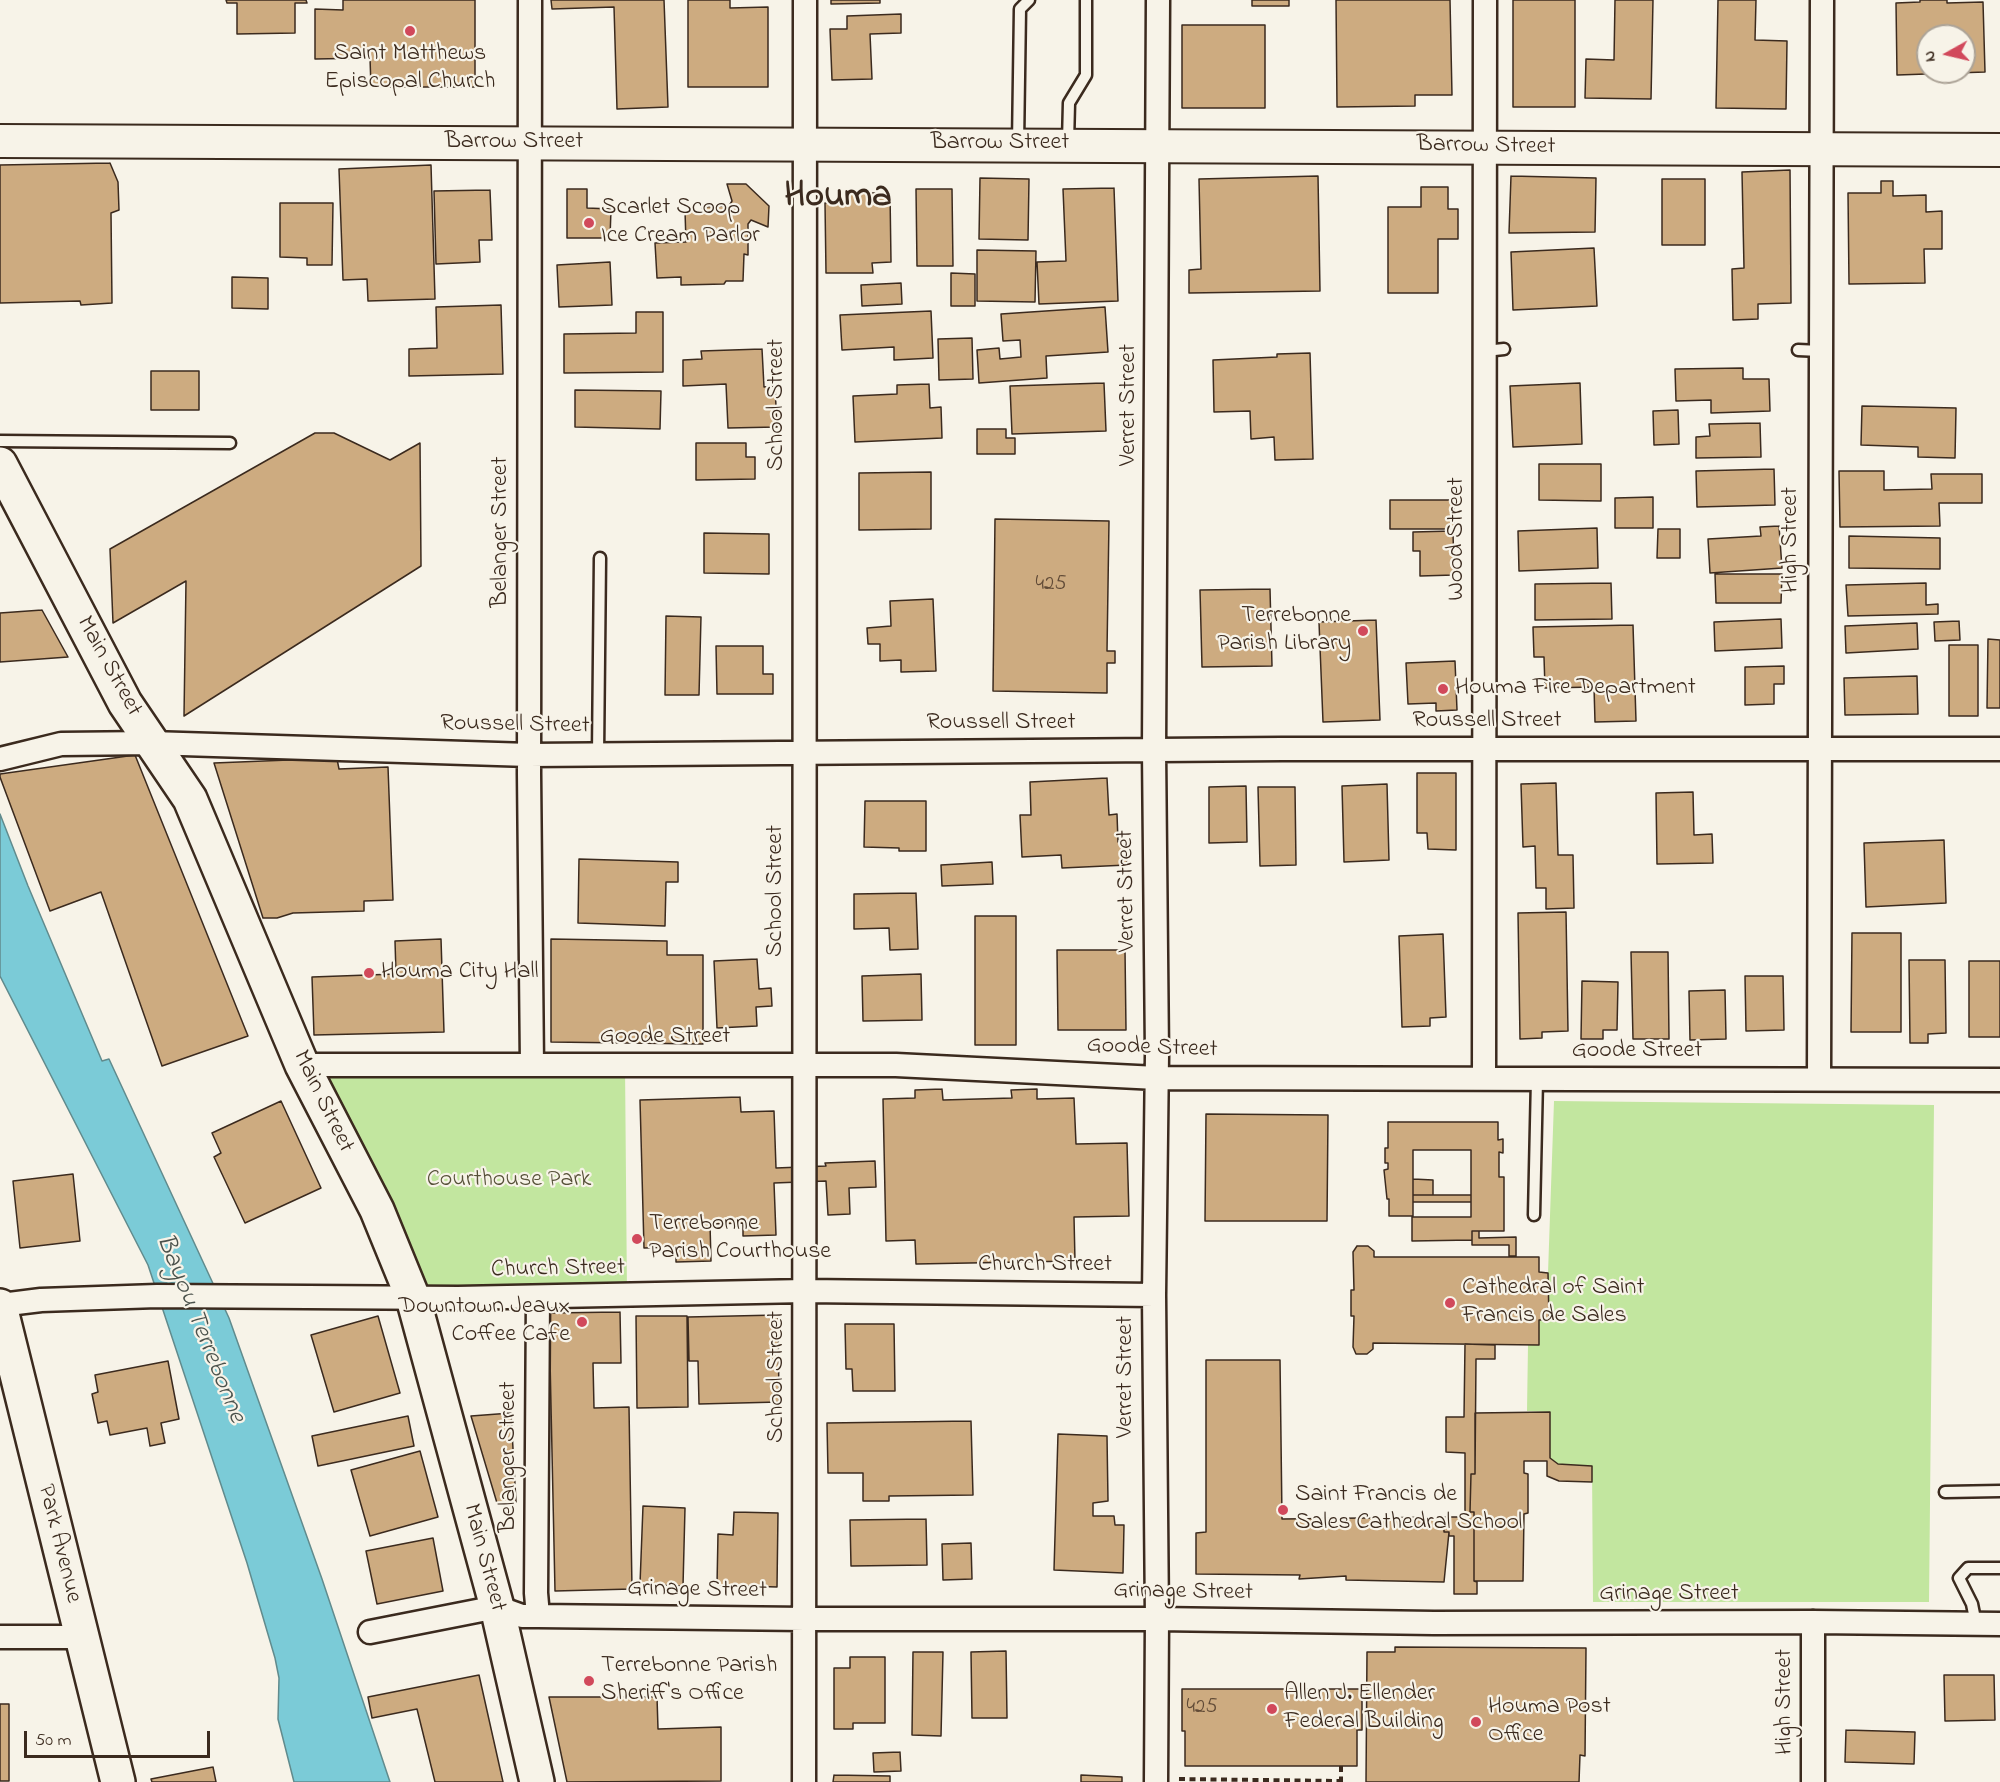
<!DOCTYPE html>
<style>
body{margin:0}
#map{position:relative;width:2000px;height:1782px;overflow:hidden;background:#f7f3e8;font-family:"Indie Flower",sans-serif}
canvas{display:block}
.north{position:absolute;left:1916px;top:24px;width:60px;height:60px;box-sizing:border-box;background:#f7f3e8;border:2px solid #aca397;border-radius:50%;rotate:262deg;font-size:16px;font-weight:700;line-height:24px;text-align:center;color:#3b2a1e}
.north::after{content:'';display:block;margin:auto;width:21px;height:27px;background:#d1495b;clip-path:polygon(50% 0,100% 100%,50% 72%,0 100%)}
.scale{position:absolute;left:24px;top:1731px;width:186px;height:27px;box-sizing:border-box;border:3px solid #3b2a1e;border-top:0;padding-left:8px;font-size:18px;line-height:21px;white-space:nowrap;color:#3b2a1e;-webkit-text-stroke:4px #f7f3e8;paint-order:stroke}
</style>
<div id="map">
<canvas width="2000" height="1782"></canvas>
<div class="north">N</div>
<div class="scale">50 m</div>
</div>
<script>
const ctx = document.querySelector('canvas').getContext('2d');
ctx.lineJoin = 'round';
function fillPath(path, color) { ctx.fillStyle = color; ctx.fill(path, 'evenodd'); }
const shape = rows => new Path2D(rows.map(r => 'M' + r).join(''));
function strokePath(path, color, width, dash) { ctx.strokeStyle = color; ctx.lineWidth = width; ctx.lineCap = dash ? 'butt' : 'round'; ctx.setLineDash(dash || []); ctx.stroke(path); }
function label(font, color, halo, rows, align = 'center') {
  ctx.font = font + ' "Indie Flower",sans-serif'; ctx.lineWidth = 4.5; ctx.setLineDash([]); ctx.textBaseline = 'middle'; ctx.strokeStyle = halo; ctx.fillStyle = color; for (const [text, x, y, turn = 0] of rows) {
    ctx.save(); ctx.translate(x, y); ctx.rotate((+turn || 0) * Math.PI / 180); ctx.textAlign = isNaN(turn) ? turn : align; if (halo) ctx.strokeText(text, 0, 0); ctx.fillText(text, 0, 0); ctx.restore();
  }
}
fillPath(shape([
 [302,1065,625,1065,627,1295,413,1298],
 [1554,1101,1934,1105,1929,1602,1593,1602,1592,1466,1558,1464,1550,1458,1550,1412,1527,1411,1528,1345,1539,1345,1539,1320,1549,1319,1548,1273]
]), '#c2e69f');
const water = shape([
 [0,814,28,886,102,1061,109,1059,229,1318,322,1579,390,1782,294,1782,278,1719,279,1678,275,1658,247,1563,148,1265,0,976,0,814]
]);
fillPath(water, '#7bcbd7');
strokePath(water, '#618b8d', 1.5);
const building = shape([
 [226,0,306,0,307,3,295,3,295,33,237,34,237,3,227,3,226,0],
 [343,0,475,0,475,87,371,87,370,58,315,59,315,9,343,10,343,0],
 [551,0,664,0,668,107,617,109,614,7,552,9,551,0],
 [688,0,730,0,730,8,768,7,768,87,688,87,688,0],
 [831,0,880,0,880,3,831,4,831,0],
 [1252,0,1289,0,1289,6,1252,6,1252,0],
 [1336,0,1450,0,1452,95,1415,95,1415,106,1337,107,1336,0],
 [1513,0,1575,0,1575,107,1513,107,1513,0],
 [1615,0,1653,0,1651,99,1585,98,1586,59,1614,60,1615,0],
 [1718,0,1756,0,1755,40,1787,41,1786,109,1716,108,1718,0],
 [1920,0,1947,0,1947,3,1983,2,1985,72,1897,75,1896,3,1920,2,1920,0],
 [1928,36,1964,36,1964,72,1928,72,1928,36],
 [901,14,901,33,870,34,872,79,832,80,830,29,847,29,847,16,901,14],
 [1182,25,1265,25,1265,108,1182,108,1182,25],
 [110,163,118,182,119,210,111,213,112,303,81,305,80,301,0,303,0,165,110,163],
 [431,165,435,299,368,301,367,279,343,280,339,169,431,165],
 [1790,170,1791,303,1758,304,1758,319,1733,320,1732,269,1744,268,1742,172,1790,170],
 [1318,176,1320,291,1189,293,1189,270,1201,269,1199,179,1318,176],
 [1511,176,1596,178,1595,232,1509,233,1511,176],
 [980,178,1029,179,1028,240,979,239,980,178],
 [1662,179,1705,179,1705,245,1662,245,1662,179],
 [1881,181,1893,181,1893,196,1926,195,1926,212,1942,211,1942,249,1924,249,1925,283,1849,284,1848,193,1881,193,1881,181],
 [727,184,746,184,769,206,768,227,751,220,748,224,748,255,744,254,743,281,726,281,724,284,681,285,681,277,657,278,655,243,686,242,685,211,703,211,702,207,729,206,732,201,727,184],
 [1421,187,1448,187,1448,209,1458,209,1458,239,1438,239,1438,293,1388,293,1388,207,1421,207,1421,187],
 [1114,188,1118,301,1039,304,1037,262,1066,261,1063,189,1114,188],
 [567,189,587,189,587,208,611,209,610,238,567,238,567,189],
 [916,189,952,189,953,266,917,266,916,189],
 [490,190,492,240,479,240,480,262,436,264,434,191,490,190],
 [849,193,890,193,891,262,872,263,873,273,826,273,825,203,849,203,849,193],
 [280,203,333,203,332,265,307,265,307,258,280,257,280,203],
 [1594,248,1597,306,1513,310,1511,252,1594,248],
 [977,250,1036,251,1035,302,977,301,977,250],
 [610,262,612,305,559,307,557,265,610,262],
 [951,273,975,274,975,306,951,306,951,273],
 [232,277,268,278,268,309,232,308,232,277],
 [901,283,902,304,862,306,861,285,901,283],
 [501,305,503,374,409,376,409,349,437,348,436,307,501,305],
 [1105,307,1108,352,1046,356,1047,378,979,383,977,350,999,348,1000,359,1021,357,1020,340,1003,341,1001,314,1105,307],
 [931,311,933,358,894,360,894,347,842,350,840,315,931,311],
 [636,312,663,312,663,372,564,373,564,334,636,333,636,312],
 [972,338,973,379,939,380,938,339,972,338],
 [762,349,764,387,775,386,777,427,728,428,726,384,683,386,683,360,702,359,701,351,762,349],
 [1310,353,1313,459,1275,460,1274,437,1251,439,1250,411,1214,412,1213,360,1277,357,1277,354,1310,353],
 [1743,368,1743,379,1769,379,1770,411,1711,413,1711,400,1676,401,1675,369,1743,368],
 [151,371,199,371,199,410,151,410,151,371],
 [1104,383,1106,431,1012,434,1010,386,1104,383],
 [1580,383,1582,444,1513,447,1510,386,1580,383],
 [929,384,930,408,941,407,942,438,855,442,853,396,897,394,897,385,929,384],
 [575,390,661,391,660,429,575,427,575,390],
 [1862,406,1956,408,1955,458,1918,457,1918,447,1861,445,1862,406],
 [1678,410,1679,444,1654,445,1653,411,1678,410],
 [1760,423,1761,457,1696,458,1696,437,1710,436,1709,424,1760,423],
 [977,429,1006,429,1006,438,1015,438,1015,454,977,454,977,429],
 [315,433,334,433,390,460,420,443,421,566,184,716,186,581,113,623,110,549,315,433],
 [696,443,746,443,746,457,755,457,755,479,696,480,696,443],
 [1539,464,1601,464,1601,501,1539,500,1539,464],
 [1774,469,1775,505,1697,507,1696,471,1774,469],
 [1839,471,1884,471,1884,490,1932,489,1931,474,1982,474,1982,503,1939,503,1940,526,1840,527,1839,471],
 [931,472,931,529,859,530,859,473,931,472],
 [1653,497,1653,528,1615,528,1615,498,1653,497],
 [1390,500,1454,500,1454,529,1390,529,1390,500],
 [995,519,1109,521,1107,651,1115,651,1115,663,1107,663,1107,693,993,691,995,519],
 [1779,526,1782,568,1710,573,1708,539,1761,536,1760,527,1779,526],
 [1597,528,1598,568,1519,571,1518,531,1597,528],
 [1658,529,1680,529,1680,558,1657,558,1658,529],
 [1453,531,1454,575,1420,576,1420,551,1413,551,1413,532,1453,531],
 [704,533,769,534,769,574,704,573,704,533],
 [1849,536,1940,538,1940,569,1849,568,1849,536],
 [1715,574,1782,574,1781,603,1716,603,1715,574],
 [1611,583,1612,619,1535,620,1535,584,1611,583],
 [1926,583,1926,605,1938,604,1938,614,1848,616,1846,585,1926,583],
 [1270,589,1272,666,1202,667,1200,590,1270,589],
 [933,599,936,671,901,672,901,660,880,661,880,644,868,644,867,628,891,626,890,601,933,599],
 [42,610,68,657,0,662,0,613,42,610],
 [666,616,701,617,699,695,665,695,666,616],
 [1781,619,1782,648,1715,651,1714,622,1781,619],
 [1376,620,1380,720,1323,722,1319,622,1376,620],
 [1959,621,1960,640,1935,641,1934,622,1959,621],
 [1917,623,1918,649,1846,653,1845,626,1917,623],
 [1633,625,1636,721,1595,722,1594,687,1545,688,1544,657,1534,657,1533,627,1633,625],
 [1988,639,2000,640,2000,708,1987,708,1988,639],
 [1949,645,1978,645,1978,716,1949,716,1949,645],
 [716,646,763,646,763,674,773,674,773,694,717,694,716,646],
 [1455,661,1457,710,1436,711,1436,703,1408,704,1406,663,1455,661],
 [1784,666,1784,684,1774,684,1774,704,1745,705,1745,667,1784,666],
 [1917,676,1918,714,1845,715,1844,678,1917,676],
 [135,755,248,1036,162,1066,101,892,50,911,0,777,0,774,135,755],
 [339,758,337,759,339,769,388,767,393,900,364,901,364,911,293,913,277,918,263,918,214,763,339,758],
 [1417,773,1456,773,1456,850,1428,849,1427,833,1417,833,1417,773],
 [1107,778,1109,815,1117,814,1118,842,1126,842,1127,865,1062,868,1061,855,1022,857,1020,815,1031,815,1030,782,1107,778],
 [1556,783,1558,855,1573,855,1574,908,1546,909,1546,888,1536,888,1535,846,1523,847,1521,784,1556,783],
 [1387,784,1389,860,1344,862,1342,786,1387,784],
 [1246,786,1247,842,1209,843,1209,787,1246,786],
 [1258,787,1295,787,1296,865,1260,866,1258,787],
 [1693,792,1694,835,1712,834,1713,863,1657,864,1656,793,1693,792],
 [865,801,926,801,926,851,899,851,899,848,864,847,865,801],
 [1944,840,1946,903,1866,907,1864,843,1944,840],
 [579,859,678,862,678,882,666,882,665,926,578,923,579,859],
 [992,862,993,884,942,886,941,865,992,862],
 [916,893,918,949,890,950,889,928,854,929,854,894,916,893],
 [1566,912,1568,1031,1542,1032,1542,1038,1520,1039,1518,913,1566,912],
 [975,916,1016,916,1016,1045,975,1045,975,916],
 [1852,933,1901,933,1901,1032,1851,1032,1852,933],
 [1443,934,1446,1017,1430,1018,1430,1026,1402,1027,1399,936,1443,934],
 [441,939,444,1032,314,1035,312,977,396,974,395,941,441,939],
 [551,939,667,941,667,955,703,955,703,1044,551,1042,551,939],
 [1057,950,1125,950,1126,1030,1058,1030,1057,950],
 [1631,952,1668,952,1669,1039,1633,1039,1631,952],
 [757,959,759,989,771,988,772,1006,756,1007,757,1026,717,1028,714,961,757,959],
 [1909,960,1945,960,1946,1033,1928,1034,1928,1043,1910,1043,1909,960],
 [1969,961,2000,961,2000,1037,1969,1037,1969,961],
 [921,974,922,1020,863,1021,862,976,921,974],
 [1745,976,1783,976,1784,1030,1746,1031,1745,976],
 [1582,981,1618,982,1617,1030,1603,1030,1603,1039,1581,1039,1582,981],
 [1725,990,1726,1039,1690,1040,1689,991,1725,990],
 [942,1089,943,1100,1012,1098,1011,1090,1037,1089,1037,1099,1074,1098,1076,1144,1127,1143,1129,1216,1074,1217,1075,1261,916,1264,915,1240,886,1241,883,1099,915,1098,915,1090,942,1089],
 [740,1097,741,1112,774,1111,776,1168,826,1166,825,1163,875,1161,876,1187,849,1188,850,1214,828,1215,826,1181,774,1183,776,1235,743,1236,743,1223,710,1224,711,1261,676,1262,676,1247,644,1248,640,1100,740,1097],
 [281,1101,321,1188,245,1223,214,1157,221,1153,212,1133,281,1101],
 [1206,1114,1328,1115,1327,1221,1205,1221,1206,1114],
 [1388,1122,1498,1122,1498,1140,1503,1139,1503,1153,1499,1152,1499,1177,1504,1177,1504,1231,1472,1231,1472,1240,1412,1241,1412,1217,1471,1217,1471,1150,1413,1150,1413,1216,1389,1216,1389,1199,1387,1199,1384,1170,1388,1169,1388,1163,1385,1163,1385,1148,1388,1148,1388,1122],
 [73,1174,80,1241,20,1248,13,1181,73,1174],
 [1413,1179,1433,1180,1433,1195,1413,1195,1413,1179],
 [1413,1195,1471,1195,1471,1202,1413,1202,1413,1195],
 [1472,1231,1479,1231,1479,1238,1516,1237,1516,1256,1509,1256,1509,1245,1472,1245,1472,1231],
 [1357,1246,1368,1246,1374,1251,1374,1257,1539,1257,1539,1272,1548,1273,1549,1320,1539,1320,1539,1345,1373,1343,1373,1349,1367,1354,1356,1354,1353,1347,1354,1316,1351,1316,1351,1290,1354,1290,1353,1252,1357,1246],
 [620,1312,621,1363,593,1363,594,1408,629,1407,632,1589,555,1591,549,1313,620,1312],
 [778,1315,779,1402,699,1404,698,1361,689,1361,688,1317,778,1315],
 [378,1316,400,1393,334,1412,311,1335,378,1316],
 [636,1316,687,1316,688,1407,637,1408,636,1316],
 [845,1324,894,1324,895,1391,853,1391,852,1369,846,1369,845,1324],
 [1465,1344,1495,1345,1495,1359,1476,1359,1475,1474,1471,1474,1470,1512,1474,1512,1474,1581,1477,1582,1477,1594,1454,1594,1454,1536,1449,1536,1449,1532,1444,1532,1444,1517,1465,1517,1465,1453,1446,1452,1446,1417,1464,1417,1465,1344],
 [1206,1360,1280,1360,1282,1519,1444,1517,1444,1532,1449,1532,1444,1582,1346,1580,1346,1576,1299,1579,1300,1575,1196,1574,1196,1533,1206,1532,1206,1360],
 [168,1361,179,1419,161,1423,165,1443,150,1446,147,1428,110,1435,107,1421,98,1423,92,1394,98,1392,95,1375,168,1361],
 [1550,1412,1550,1458,1558,1464,1592,1466,1592,1482,1559,1481,1547,1476,1547,1461,1524,1461,1524,1473,1528,1474,1528,1513,1524,1514,1523,1581,1474,1581,1474,1512,1470,1512,1471,1474,1475,1474,1475,1413,1550,1412],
 [511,1413,516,1502,497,1503,471,1416,511,1413],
 [408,1416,414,1446,318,1466,312,1436,408,1416],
 [971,1421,973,1495,889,1496,889,1501,863,1501,863,1473,828,1473,827,1423,971,1421],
 [1058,1434,1107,1436,1108,1501,1093,1503,1093,1516,1114,1516,1115,1525,1124,1525,1123,1573,1054,1570,1058,1434],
 [420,1451,438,1517,370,1536,351,1470,420,1451],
 [643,1506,685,1508,683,1586,640,1584,643,1506],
 [734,1512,778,1513,777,1587,717,1585,718,1534,733,1535,734,1512],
 [926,1519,927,1565,851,1566,850,1520,926,1519],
 [433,1538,443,1591,377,1604,366,1551,433,1538],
 [971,1543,972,1579,943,1580,942,1544,971,1543],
 [1395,1647,1586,1648,1585,1756,1580,1755,1579,1782,1366,1782,1367,1652,1395,1652,1395,1647],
 [1006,1651,1007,1718,972,1718,971,1652,1006,1651],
 [913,1652,943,1652,941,1736,912,1735,913,1652],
 [850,1657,885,1657,885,1723,853,1723,853,1729,834,1729,834,1668,850,1668,850,1657],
 [479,1675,503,1782,435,1782,417,1709,372,1718,368,1697,479,1675],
 [1944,1675,1994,1675,1995,1720,1945,1721,1944,1675],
 [1182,1689,1362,1689,1362,1730,1357,1730,1357,1766,1185,1766,1185,1731,1182,1731,1182,1689],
 [549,1697,657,1697,658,1729,721,1727,721,1781,567,1782,549,1697],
 [0,1704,9,1704,9,1781,0,1781,0,1704],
 [1846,1730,1915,1732,1914,1764,1845,1762,1846,1730],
 [900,1752,901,1771,874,1772,873,1753,900,1752],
 [213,1767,216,1782,152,1782,151,1779,213,1767],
 [834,1775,890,1776,890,1782,833,1782,834,1775],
 [1081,1775,1122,1777,1122,1782,1081,1782,1081,1775]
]);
fillPath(building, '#cdab80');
strokePath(building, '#3b2a1e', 1.5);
const lane = shape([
 [1068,142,1069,103,1086,75,1086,0],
 [1018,144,1020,9,1029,0],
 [1798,350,1820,351],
 [1485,351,1504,349],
 [0,441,230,443],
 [598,754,600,558],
 [1534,1215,1537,1079],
 [1945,1492,2000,1491],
 [1976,1624,1972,1604,1959,1578,1968,1568,2000,1568]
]);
const street = shape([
 [530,0,529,773,532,1065],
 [0,759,61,744,151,743,529,755,1282,749,2000,749],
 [302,1065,896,1065,1157,1078,2000,1080],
 [1484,1079,1485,0],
 [1819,1079,1822,0],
 [538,1297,536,1593,538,1616],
 [0,1305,41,1300,157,1296,458,1298,805,1291,1154,1295],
 [1813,1622,1813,1782],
 [370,1632,497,1607,522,1616,538,1616,805,1619,1157,1619,1434,1623,1813,1622,2000,1624],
 [0,1637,81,1637],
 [804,1782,805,0],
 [1156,1782,1157,1619,1154,1295,1157,1055,1154,750,1158,0]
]);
const secondary = shape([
 [0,141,2000,150]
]);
const primary = shape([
 [0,464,125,703,190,799,302,1065,377,1210,413,1298,497,1607,537,1782],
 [0,1306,118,1782]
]);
strokePath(lane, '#3b2a1e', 15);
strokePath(street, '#3b2a1e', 27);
strokePath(secondary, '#3b2a1e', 36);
strokePath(primary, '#3b2a1e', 38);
strokePath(shape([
 [1341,1766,1341,1782],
 [1179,1779,1341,1781]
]), '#3b2a1e', 4, [6, 4.5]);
strokePath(lane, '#f7f3e8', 10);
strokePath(street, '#f7f3e8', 22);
strokePath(secondary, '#f7f3e8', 32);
strokePath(primary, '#f7f3e8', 33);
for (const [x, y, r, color] of [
 [410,31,6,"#d1495b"],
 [589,223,6,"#d1495b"],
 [1363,631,6,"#d1495b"],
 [1443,689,6,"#d1495b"],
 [369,973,6,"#d1495b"],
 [637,1239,6,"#d1495b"],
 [1450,1303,6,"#d1495b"],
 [582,1322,6,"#d1495b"],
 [1283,1510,6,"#d1495b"],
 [589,1681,6,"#d1495b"],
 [1272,1709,6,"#d1495b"],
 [1476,1722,6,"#d1495b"]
]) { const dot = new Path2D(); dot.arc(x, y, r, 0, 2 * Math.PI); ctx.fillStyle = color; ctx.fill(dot); strokePath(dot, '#f7f3e8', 2); }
label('21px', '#604a36', null, [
 ["425",1051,586],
 ["425",1202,1709]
]);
label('24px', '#3b2a1e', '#f7f3e8', [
 ["Saint Matthews",410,55,"center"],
 ["Episcopal Church",410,83,"center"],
 ["Scarlet Scoop",601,209],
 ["Ice Cream Parlor",601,237],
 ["Terrebonne",1351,617,"right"],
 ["Parish Library",1351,645,"right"],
 ["Houma Fire Department",1455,689],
 ["Houma City Hall",381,973],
 ["Terrebonne",649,1225],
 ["Parish Courthouse",649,1253],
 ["Cathedral of Saint",1462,1289],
 ["Francis de Sales",1462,1317],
 ["Downtown Jeaux",570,1308,"right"],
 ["Coffee Cafe",570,1336,"right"],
 ["Saint Francis de",1295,1496],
 ["Sales Cathedral School",1295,1524],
 ["Terrebonne Parish",601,1667],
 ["Sheriff's Office",601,1695],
 ["Allen J. Ellender",1284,1695],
 ["Federal Building",1284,1723],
 ["Houma Post",1488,1708],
 ["Office",1488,1736]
], 'left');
label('24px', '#3b2a1e', '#f7f3e8', [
 ["Barrow Street",514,143],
 ["Barrow Street",1000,144],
 ["Barrow Street",1486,147,1],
 ["School Street",778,405,-90],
 ["Verret Street",1130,405,-90],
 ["Belanger Street",502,532,-90],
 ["Wood Street",1458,539,-90],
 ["High Street",1792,540,-90],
 ["Main Street",108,667,61],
 ["Roussell Street",1487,722],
 ["Roussell Street",1001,724],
 ["Roussell Street",515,726,1],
 ["School Street",777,891,-90],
 ["Verret Street",1128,891,-91],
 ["Goode Street",665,1038],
 ["Goode Street",1152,1049,2],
 ["Goode Street",1637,1052],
 ["Main Street",322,1102,64],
 ["Church Street",1045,1266],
 ["Church Street",558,1270,-1],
 ["School Street",778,1377,-90],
 ["Verret Street",1127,1377,-90],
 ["Belanger Street",510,1457,-90],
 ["Park Avenue",58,1544,76],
 ["Main Street",483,1558,75],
 ["Grinage Street",697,1591,1],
 ["Grinage Street",1183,1593,1],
 ["Grinage Street",1669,1595],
 ["High Street",1786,1702,-90]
]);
label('24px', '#565038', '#f7f3e8', [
 ["Courthouse Park",509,1181]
]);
label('italic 26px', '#4b524c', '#f7f3e8', [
 ["Bayou Terrebonne",199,1329,68]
]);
label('bold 36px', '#3b2a1e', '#f7f3e8', [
 ["Houma",838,199]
]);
</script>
